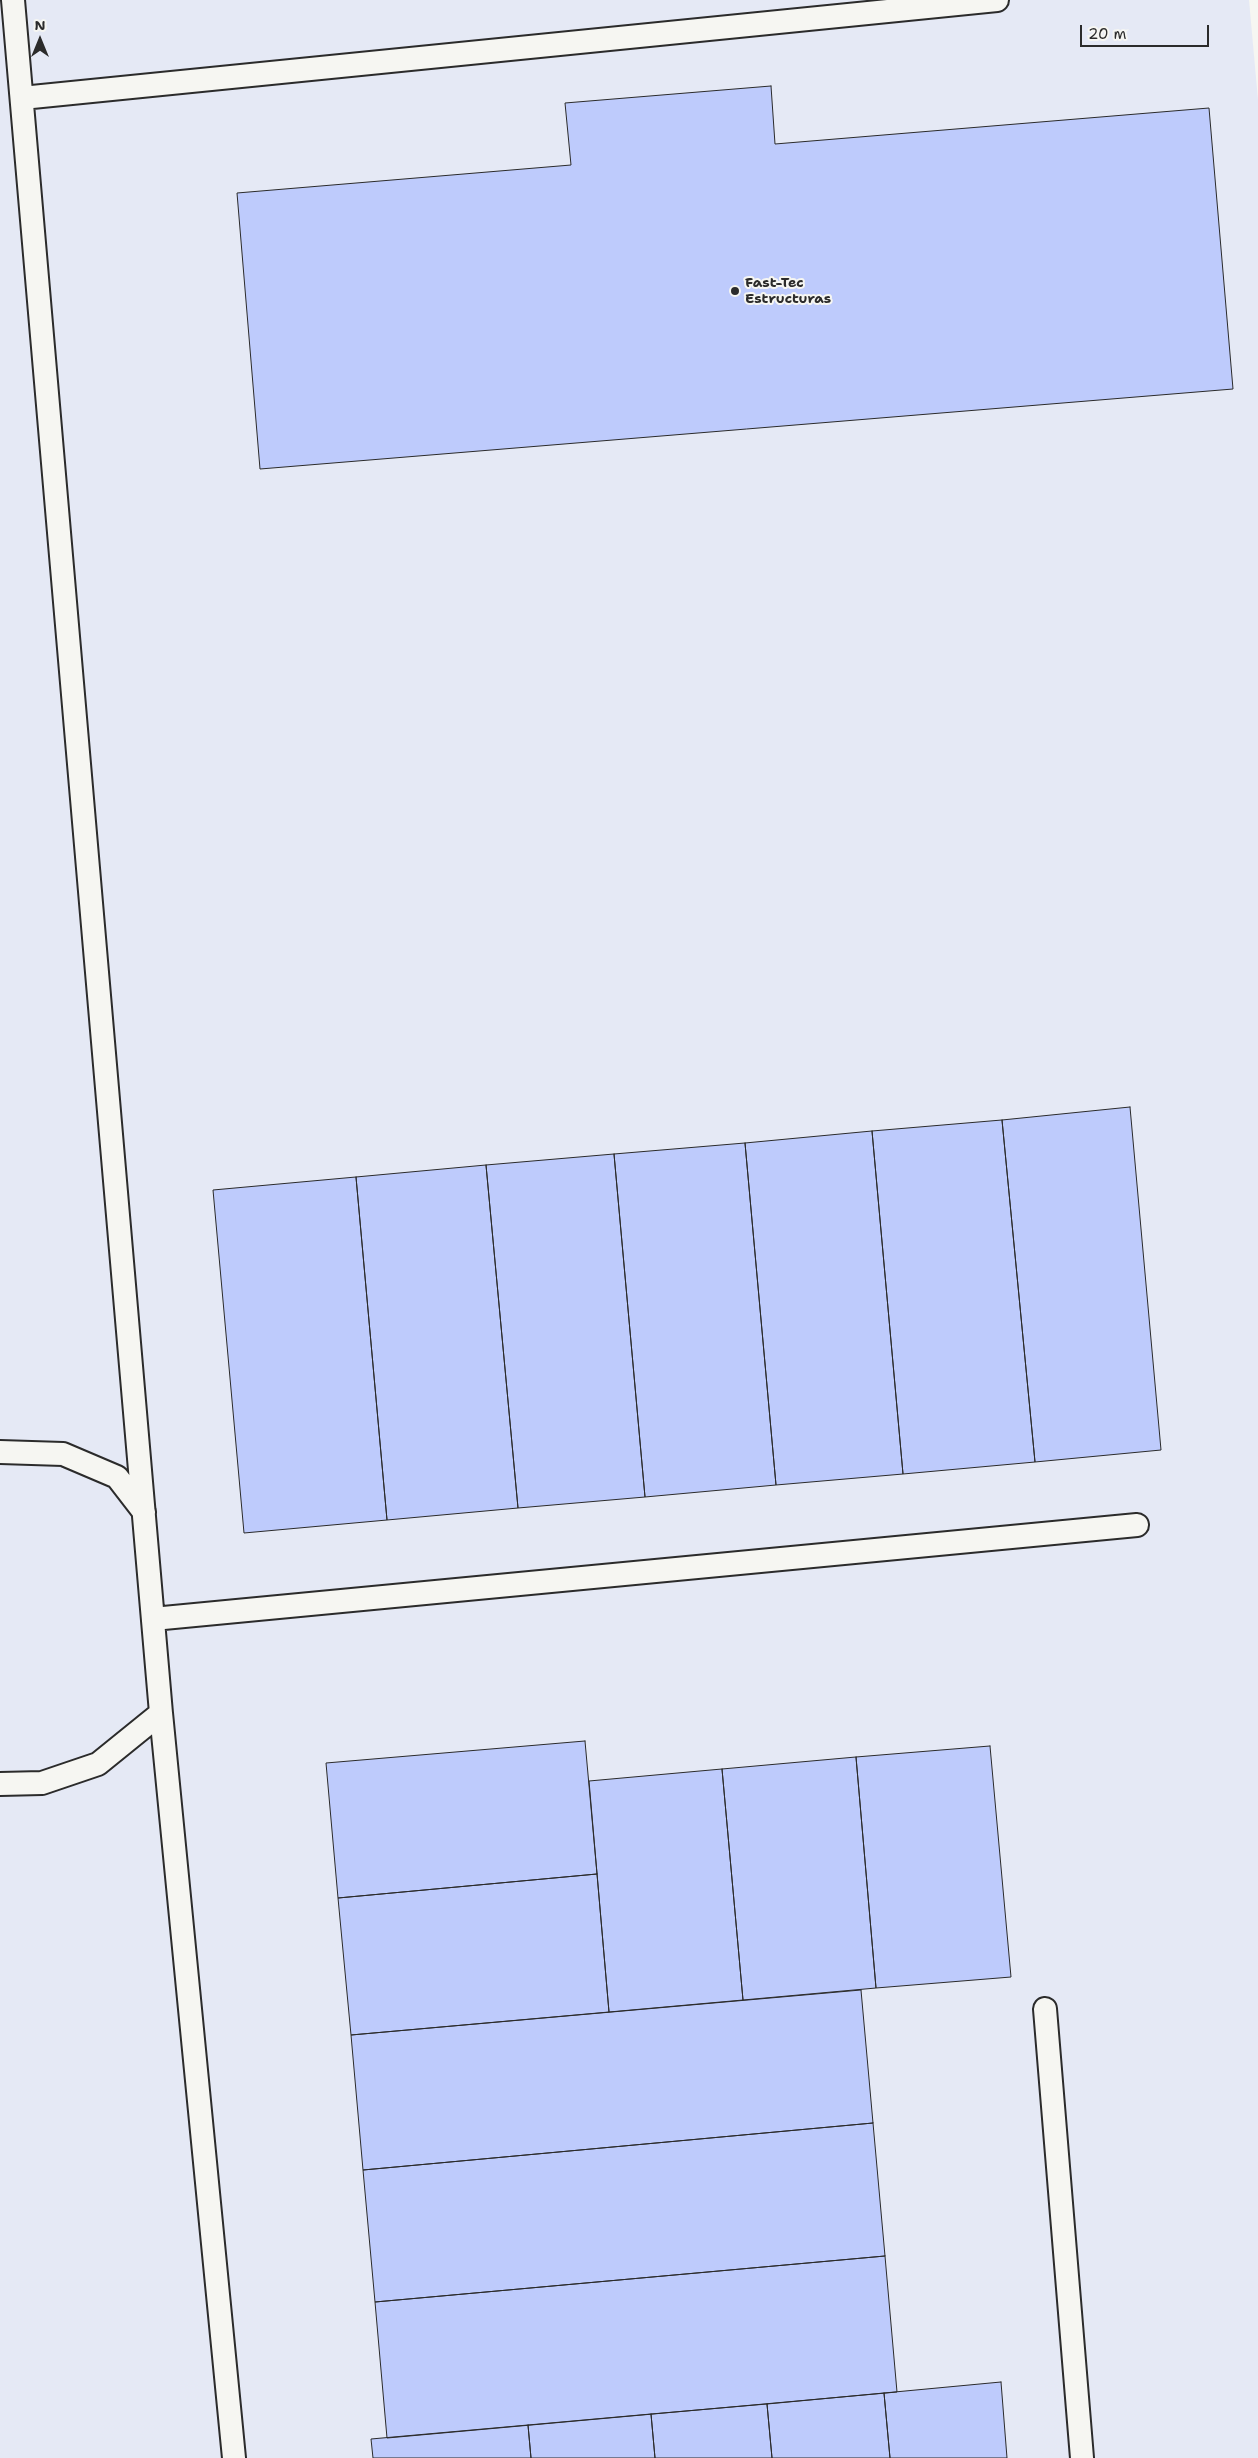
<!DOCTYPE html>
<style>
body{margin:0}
#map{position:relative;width:1258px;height:2458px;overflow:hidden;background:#f6f6f2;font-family:"Shantell Sans",sans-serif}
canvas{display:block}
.north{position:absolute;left:15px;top:15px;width:50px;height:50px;-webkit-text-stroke:4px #f6f6f2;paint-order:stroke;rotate:0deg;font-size:14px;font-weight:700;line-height:20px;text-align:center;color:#2b2b2b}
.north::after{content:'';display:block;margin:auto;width:18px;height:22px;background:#2b2b2b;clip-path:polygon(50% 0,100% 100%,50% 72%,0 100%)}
.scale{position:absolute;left:1080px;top:25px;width:129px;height:22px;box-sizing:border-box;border:2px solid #2b2b2b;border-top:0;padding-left:6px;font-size:15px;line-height:18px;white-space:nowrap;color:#2b2b2b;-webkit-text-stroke:4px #f6f6f2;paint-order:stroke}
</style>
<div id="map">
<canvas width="1258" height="2458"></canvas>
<div class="north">N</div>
<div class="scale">20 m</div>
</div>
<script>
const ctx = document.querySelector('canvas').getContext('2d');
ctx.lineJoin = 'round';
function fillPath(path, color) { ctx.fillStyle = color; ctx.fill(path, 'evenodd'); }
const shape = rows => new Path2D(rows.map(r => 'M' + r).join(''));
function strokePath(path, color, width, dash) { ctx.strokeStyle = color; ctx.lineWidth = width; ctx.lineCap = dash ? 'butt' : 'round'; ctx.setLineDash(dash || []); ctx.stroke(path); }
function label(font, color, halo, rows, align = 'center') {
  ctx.font = font + ' "Shantell Sans",sans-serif'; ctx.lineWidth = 4; ctx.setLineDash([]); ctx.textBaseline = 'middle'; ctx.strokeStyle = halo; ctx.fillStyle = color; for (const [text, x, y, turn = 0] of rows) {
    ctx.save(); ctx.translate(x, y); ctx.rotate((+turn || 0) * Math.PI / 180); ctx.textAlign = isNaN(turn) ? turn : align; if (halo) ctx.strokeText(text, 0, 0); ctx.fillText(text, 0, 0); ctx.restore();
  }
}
fillPath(shape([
 [0,0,1249,0,1258,100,1258,2458,0,2458]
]), '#e5e9f5');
const building = shape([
 [771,86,775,144,1209,108,1233,389,260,469,237,193,571,165,565,103,771,86],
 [1130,1107,1161,1450,1035,1462,1002,1120,1130,1107],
 [1002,1120,1035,1462,903,1474,872,1131,1002,1120],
 [872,1131,903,1474,776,1485,745,1143,872,1131],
 [745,1143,776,1485,645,1497,614,1154,745,1143],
 [614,1154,645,1497,518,1508,486,1165,614,1154],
 [486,1165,518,1508,387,1520,356,1177,486,1165],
 [356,1177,387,1520,244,1533,213,1190,356,1177],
 [585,1741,597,1874,338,1898,326,1763,585,1741],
 [990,1746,1011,1977,876,1988,856,1757,990,1746],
 [856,1757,876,1988,743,2000,722,1769,856,1757],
 [722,1769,743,2000,609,2012,589,1781,722,1769],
 [597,1874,609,2012,351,2035,338,1898,597,1874],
 [861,1990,873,2123,363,2170,351,2035,861,1990],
 [873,2123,885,2256,375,2302,363,2170,873,2123],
 [885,2256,897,2392,387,2438,375,2302,885,2256],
 [1001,2382,1007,2458,890,2458,884,2393,1001,2382],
 [884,2393,890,2458,772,2458,767,2404,884,2393],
 [767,2404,772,2458,655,2458,651,2414,767,2404],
 [651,2414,655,2458,531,2458,528,2425,651,2414],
 [528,2425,531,2458,373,2458,371,2439,528,2425]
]);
fillPath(building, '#becbfc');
strokePath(building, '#2b2b2b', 1);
const service = shape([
 [13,0,161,1713,234,2458],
 [22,98,997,0],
 [0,1452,63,1454,117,1477,144,1512],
 [153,1619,1137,1525],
 [0,1784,42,1783,98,1764,161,1713],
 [1045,2009,1082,2458]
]);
strokePath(service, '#2b2b2b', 26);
strokePath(service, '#f6f6f2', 22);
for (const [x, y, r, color] of [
 [735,291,5,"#2b2b2b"]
]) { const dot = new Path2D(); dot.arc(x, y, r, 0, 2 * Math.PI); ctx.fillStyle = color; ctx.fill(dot); strokePath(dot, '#f6f6f2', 2); }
label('bold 14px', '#2b2b2b', '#f6f6f2', [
 ["Fast-Tec",745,283],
 ["Estructuras",745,299]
], 'left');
</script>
